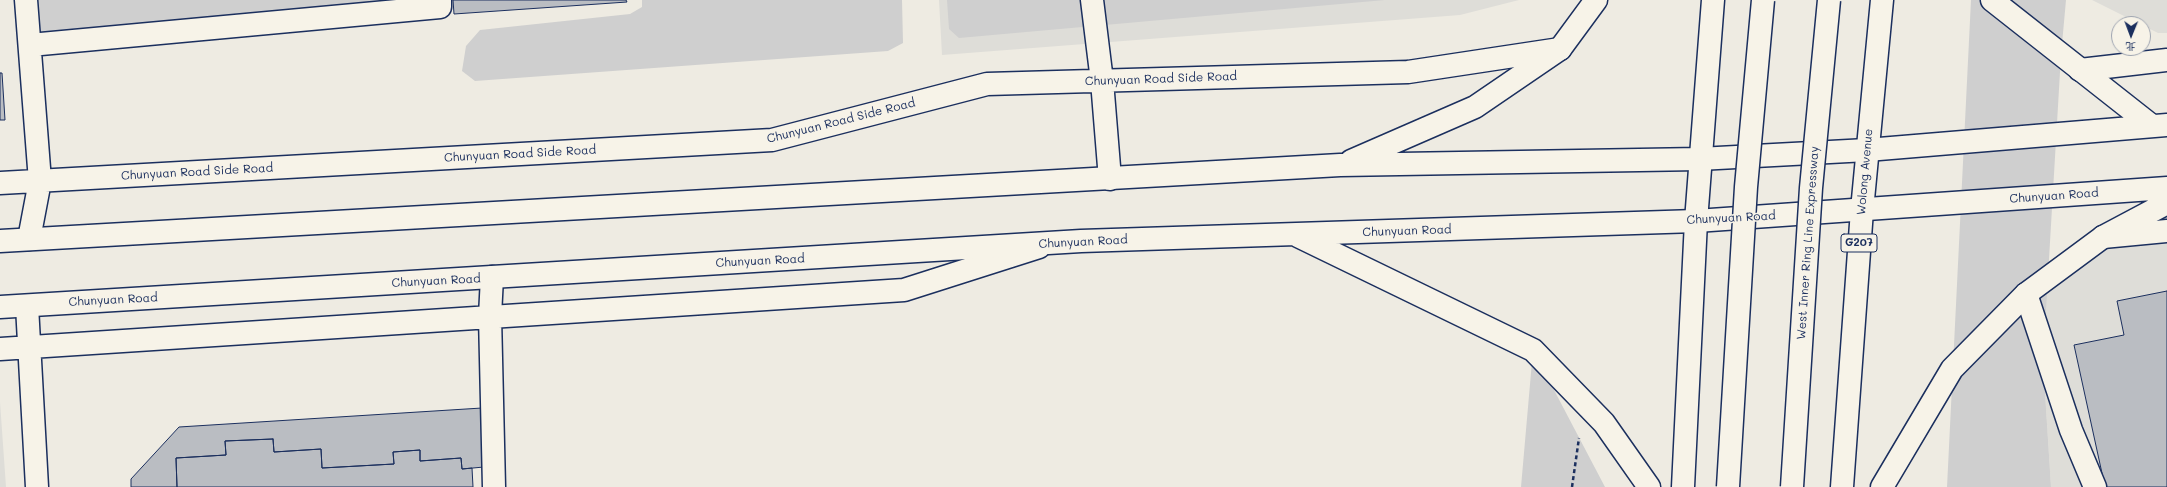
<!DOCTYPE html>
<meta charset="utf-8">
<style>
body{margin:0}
#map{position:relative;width:2167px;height:487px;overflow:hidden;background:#eeebe2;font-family:Mali,"LXGW WenKai TC",sans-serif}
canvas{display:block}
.north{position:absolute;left:2111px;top:16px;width:40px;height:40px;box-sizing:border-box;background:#f7f3e8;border:1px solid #9fa5b1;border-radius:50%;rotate:181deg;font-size:11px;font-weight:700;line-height:16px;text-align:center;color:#1b2f5e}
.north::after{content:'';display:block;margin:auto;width:14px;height:18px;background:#1b2f5e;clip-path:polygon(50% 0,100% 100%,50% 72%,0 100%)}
</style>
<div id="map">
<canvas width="2167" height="487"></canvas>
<div class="north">北</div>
</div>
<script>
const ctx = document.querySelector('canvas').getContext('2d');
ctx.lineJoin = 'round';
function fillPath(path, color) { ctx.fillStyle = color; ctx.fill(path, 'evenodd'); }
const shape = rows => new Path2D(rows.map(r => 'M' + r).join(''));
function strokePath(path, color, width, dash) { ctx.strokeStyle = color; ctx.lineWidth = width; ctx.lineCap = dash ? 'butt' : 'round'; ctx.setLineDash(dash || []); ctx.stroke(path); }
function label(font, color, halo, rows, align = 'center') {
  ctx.font = font + ' Mali,sans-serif'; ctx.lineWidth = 3; ctx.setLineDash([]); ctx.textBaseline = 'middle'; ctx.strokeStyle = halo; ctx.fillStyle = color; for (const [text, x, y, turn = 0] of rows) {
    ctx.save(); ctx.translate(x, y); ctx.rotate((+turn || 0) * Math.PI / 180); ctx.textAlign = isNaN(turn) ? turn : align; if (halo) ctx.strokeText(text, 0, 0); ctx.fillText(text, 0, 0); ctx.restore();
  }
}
fillPath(shape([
 [939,0,1519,0,1460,15,942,55],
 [2092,0,2167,0,2167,33,2158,33],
 [2167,203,2167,487,2051,487,2043,361,2026,294],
 [0,402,6,487,0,487]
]), '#deddd8');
fillPath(shape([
 [26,0,440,0,30,45],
 [642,0,902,0,903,43,888,51,475,81,462,71,466,46,480,30,630,14,642,7],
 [947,0,1385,0,959,38,949,29],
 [1971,0,2066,0,2061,55,2043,361,2051,487,1947,487],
 [1533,350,1605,487,1521,487]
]), '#cfcfcf');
const building = shape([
 [453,0,626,0,627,2,454,14,453,0],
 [0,73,2,73,5,120,0,120,0,73],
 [2167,291,2167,487,2105,487,2074,345,2124,335,2117,301,2167,291],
 [482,408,484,467,462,469,461,458,420,461,420,450,393,452,394,464,322,468,321,449,274,452,273,439,225,441,226,455,176,458,177,487,131,487,131,479,179,427,482,408],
 [273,439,274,452,321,449,322,468,394,464,393,452,420,450,420,461,461,458,462,469,472,468,473,487,177,487,176,458,226,455,225,441,273,439]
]);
fillPath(building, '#babdc2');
strokePath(building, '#1b2f5e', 1);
const minor = shape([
 [26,0,40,181,29,239],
 [1092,0,1102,81,1110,179],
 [30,45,440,7,440,0],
 [2080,70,2167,60],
 [0,183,772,140,987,84,1408,72,1560,49],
 [2103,237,2167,231],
 [492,277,490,316,494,487],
 [2026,294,2071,430,2095,487],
 [27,306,37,487],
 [0,349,904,290,1039,247]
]);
const major = shape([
 [1992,0,2152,126],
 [1351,161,1475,107,1560,49,1596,0],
 [1298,236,1533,350,1604,423,1649,487],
 [0,241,1340,165,1699,159,1867,150,2167,125],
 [0,307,1081,241,1696,221,2167,188],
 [1882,487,1952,369,2026,294,2103,237,2167,203]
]);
const highway = shape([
 [1683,487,1696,221,1713,0],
 [1842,487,1862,210,1882,0]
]);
strokePath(minor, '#1b2f5e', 25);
strokePath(major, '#1b2f5e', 25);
strokePath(highway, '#1b2f5e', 25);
strokePath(shape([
 [1572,487,1579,438]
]), '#1b2f5e', 2.5, [4, 3]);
strokePath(minor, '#f7f3e8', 22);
strokePath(major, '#f7f3e8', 22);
strokePath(highway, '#f7f3e8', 22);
const highwayBridge = shape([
 [1728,487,1746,187,1763,0],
 [1792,487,1811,188,1829,0]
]);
strokePath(highwayBridge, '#1b2f5e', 25, []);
strokePath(highwayBridge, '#f7f3e8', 22);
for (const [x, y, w] of [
 [1859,243,36]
]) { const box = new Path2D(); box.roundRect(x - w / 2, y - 9, w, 18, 3); ctx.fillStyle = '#f7f3e8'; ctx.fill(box); strokePath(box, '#1b2f5e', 1); }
label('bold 11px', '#1b2f5e', null, [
 ["G207",1859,243]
]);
label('12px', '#1b2f5e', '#f7f3e8', [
 ["Chunyuan Road Side Road",1161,79,-2],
 ["Chunyuan Road Side Road",841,121,-14],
 ["Chunyuan Road Side Road",520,154,-3],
 ["Chunyuan Road Side Road",197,172,-3],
 ["Wolong Avenue",1865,172,-85],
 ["Chunyuan Road",2054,196,-4],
 ["Chunyuan Road",1731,218,-3],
 ["Chunyuan Road",1407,231,-2],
 ["Chunyuan Road",1083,242,-3],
 ["West Inner Ring Line Expressway",1808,243,-86],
 ["Chunyuan Road",760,261,-3],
 ["Chunyuan Road",436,281,-3],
 ["Chunyuan Road",113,300,-3]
]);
</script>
